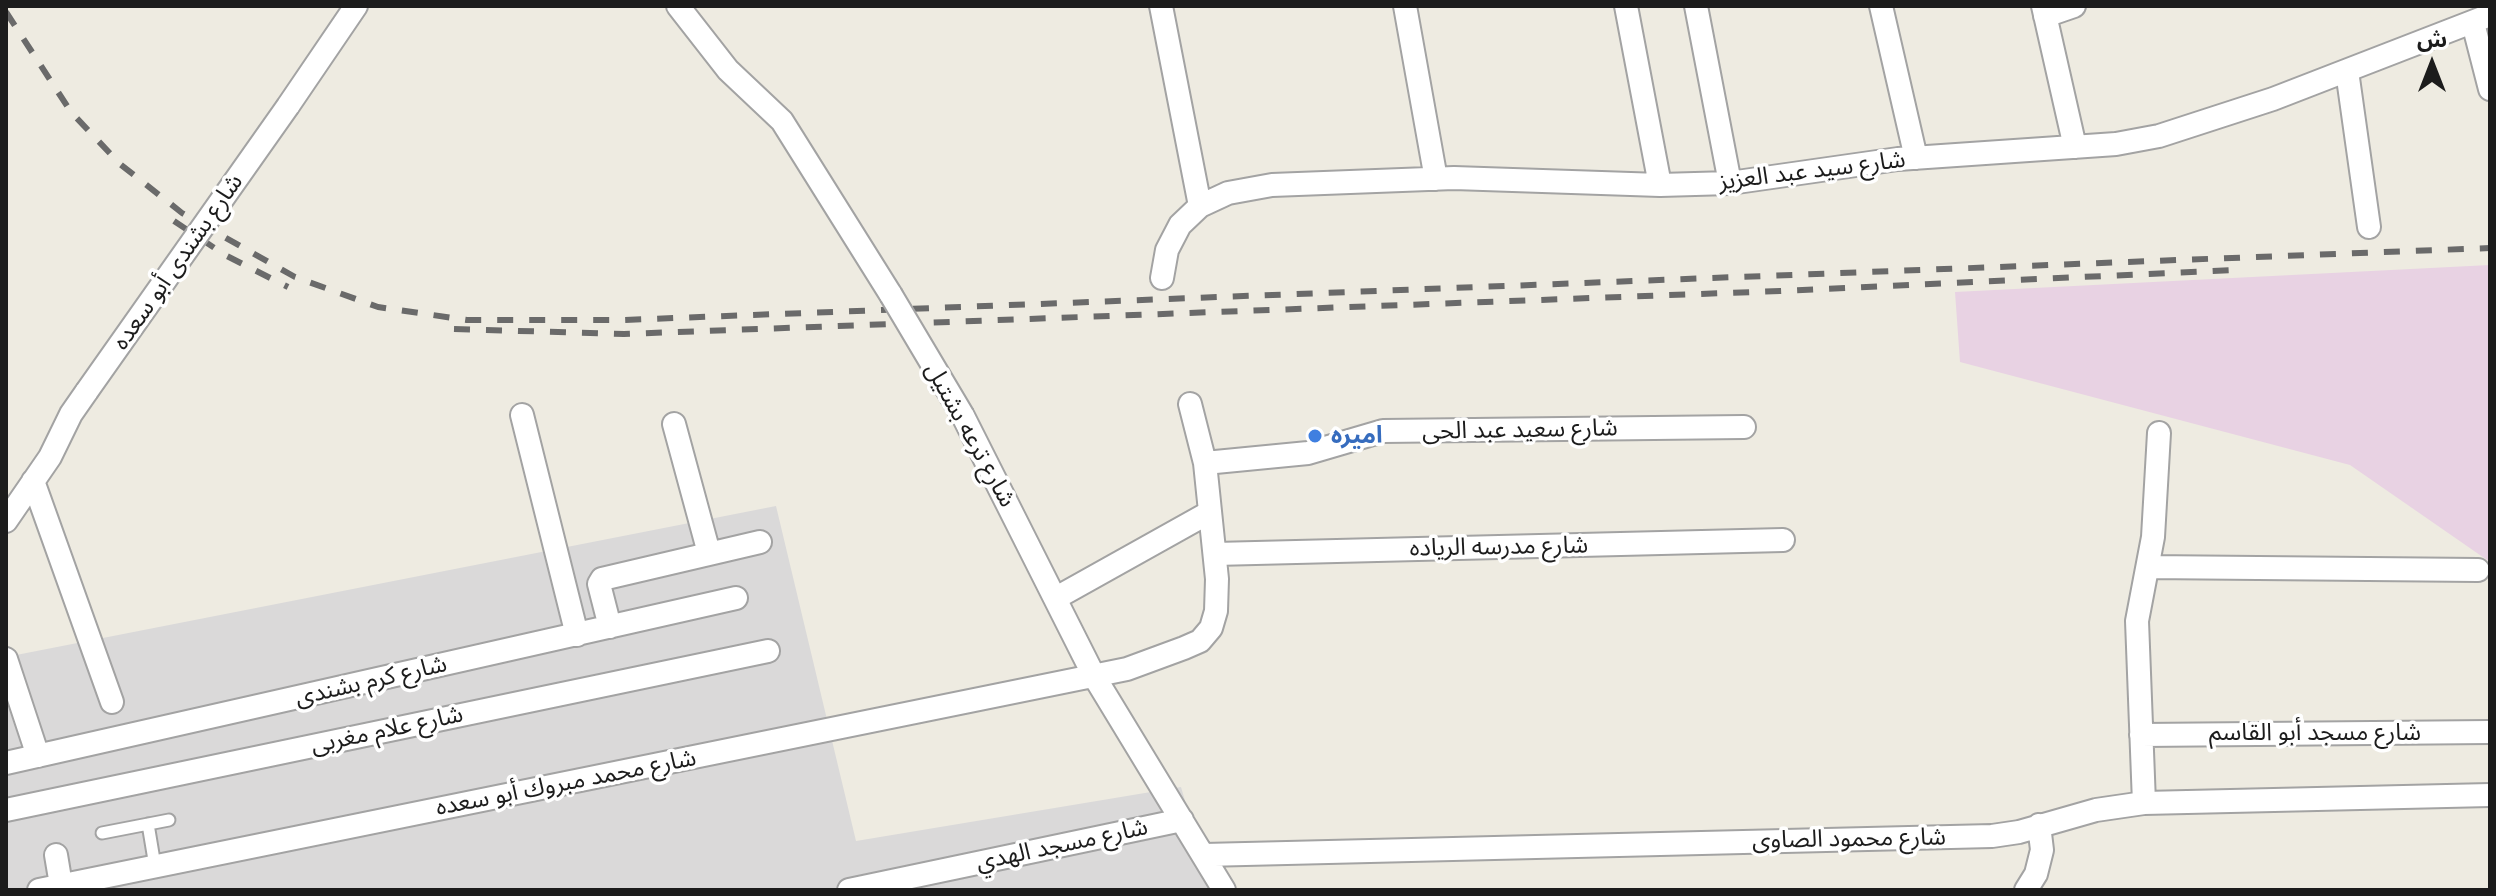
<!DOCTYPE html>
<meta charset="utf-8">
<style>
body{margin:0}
#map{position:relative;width:2496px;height:896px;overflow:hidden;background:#eeebe1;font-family:Figtree,"Noto Sans Arabic",sans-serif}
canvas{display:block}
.frame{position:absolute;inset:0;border:8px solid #1c1c1c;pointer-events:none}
.north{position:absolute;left:2392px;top:24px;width:80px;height:80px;-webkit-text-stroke:6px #fff;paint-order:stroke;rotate:0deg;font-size:22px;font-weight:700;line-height:32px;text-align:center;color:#1c1c1c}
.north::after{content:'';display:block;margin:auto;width:28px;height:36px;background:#1c1c1c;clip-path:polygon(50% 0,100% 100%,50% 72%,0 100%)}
</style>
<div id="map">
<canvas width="2496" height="896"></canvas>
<div class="frame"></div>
<div class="north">ش</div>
</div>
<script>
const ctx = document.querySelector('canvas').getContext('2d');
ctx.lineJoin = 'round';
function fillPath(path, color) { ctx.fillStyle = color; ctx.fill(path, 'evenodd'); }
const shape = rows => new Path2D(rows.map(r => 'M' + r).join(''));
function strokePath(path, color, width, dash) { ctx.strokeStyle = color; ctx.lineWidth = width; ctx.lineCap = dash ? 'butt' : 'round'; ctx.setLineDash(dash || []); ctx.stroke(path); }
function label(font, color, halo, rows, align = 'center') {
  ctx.font = font + ' Figtree,"Noto Sans Arabic",sans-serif'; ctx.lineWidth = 7; ctx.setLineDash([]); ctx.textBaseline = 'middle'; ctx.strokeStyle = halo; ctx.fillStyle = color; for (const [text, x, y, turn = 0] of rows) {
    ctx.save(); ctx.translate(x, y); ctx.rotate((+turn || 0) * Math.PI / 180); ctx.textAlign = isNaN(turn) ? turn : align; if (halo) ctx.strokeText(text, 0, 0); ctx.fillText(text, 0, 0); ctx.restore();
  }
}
fillPath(shape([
 [776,506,856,841,1181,787,1211,890,6,890,6,657]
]), '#dad9d9');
fillPath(shape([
 [2490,265,2490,562,2350,465,1960,362,1955,292]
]), '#e8d2e3');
const service = shape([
 [148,824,155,866],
 [102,833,169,820]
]);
const minor = shape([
 [678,6,728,70,782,121,891,295],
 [1161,6,1200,206],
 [1405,6,1436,179],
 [1626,6,1660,185],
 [1696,6,1730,183],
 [1881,6,1916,158],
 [2043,6,2075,147],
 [2045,16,2074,6],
 [2473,23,2490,89],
 [2347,71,2369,227],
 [288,106,356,6],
 [1162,278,1167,250,1180,225,1200,206,1228,193,1272,185,1454,178,1660,185,1730,183,1898,159,2116,144,2159,136,2273,99,2490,15],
 [522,415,577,635],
 [963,416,1094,676,1224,890],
 [674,424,709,553],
 [1205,463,1308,453,1383,431,1744,427],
 [33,481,112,702],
 [6,521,50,457,71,414,87,391],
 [1215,554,1783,540],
 [2148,567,2478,570],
 [1056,598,1210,512],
 [610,627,599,584,602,579,760,542],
 [6,659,38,756],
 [2141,735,2490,732],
 [6,763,736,598],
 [2144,803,2137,621,2153,537,2159,433],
 [6,810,768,651],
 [56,855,61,885],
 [1204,855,1992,836,2019,832,2096,810,2144,803,2490,795],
 [39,890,1127,669,1184,648,1200,641,1211,628,1216,611,1217,579,1205,463,1190,404],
 [849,890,1182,820],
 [2026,890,2036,874,2042,850,2039,825]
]);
strokePath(service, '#a3a3a3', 15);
strokePath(minor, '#a3a3a3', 26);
strokePath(service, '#fff', 11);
strokePath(minor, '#fff', 22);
strokePath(shape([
 [6,12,71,112,120,164,182,213,295,277,378,307,467,320,623,320,2490,248],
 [174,221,225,255,288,287],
 [454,329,624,334,1780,291,2233,270]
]), '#6a6a6a', 6, [16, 16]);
const minorBridge = shape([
 [891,295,963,416],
 [87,391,288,106]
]);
strokePath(minorBridge, '#a3a3a3', 26, []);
strokePath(minorBridge, '#fff', 22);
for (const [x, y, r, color] of [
 [1315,436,8,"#3f7fe0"]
]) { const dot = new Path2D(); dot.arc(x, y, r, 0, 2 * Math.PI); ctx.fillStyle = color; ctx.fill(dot); strokePath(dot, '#fff', 3); }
label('24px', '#1c1c1c', '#fff', [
 ["شارع سيد عبد العزيز",1812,171,-7],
 ["شارع بشندى أبو سعده",178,262,-55],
 ["شارع سعيد عبد الحى",1520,430,-1],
 ["شارع ترعه بشتيل",970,435,61],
 ["شارع مدرسه الرياده",1499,547,-1],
 ["شارع كرم بشندى",371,681,-13],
 ["شارع علام مغربى",387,730,-12],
 ["شارع مسجد أبو القاسم",2315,733],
 ["شارع محمد مبروك أبو سعده",566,783,-11],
 ["شارع محمود الصاوى",1849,839,-1],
 ["شارع مسجد الهدي",1062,845,-12]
]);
label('bold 24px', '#366cbe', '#fff', [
 ["اميره",1331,436]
], 'left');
</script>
